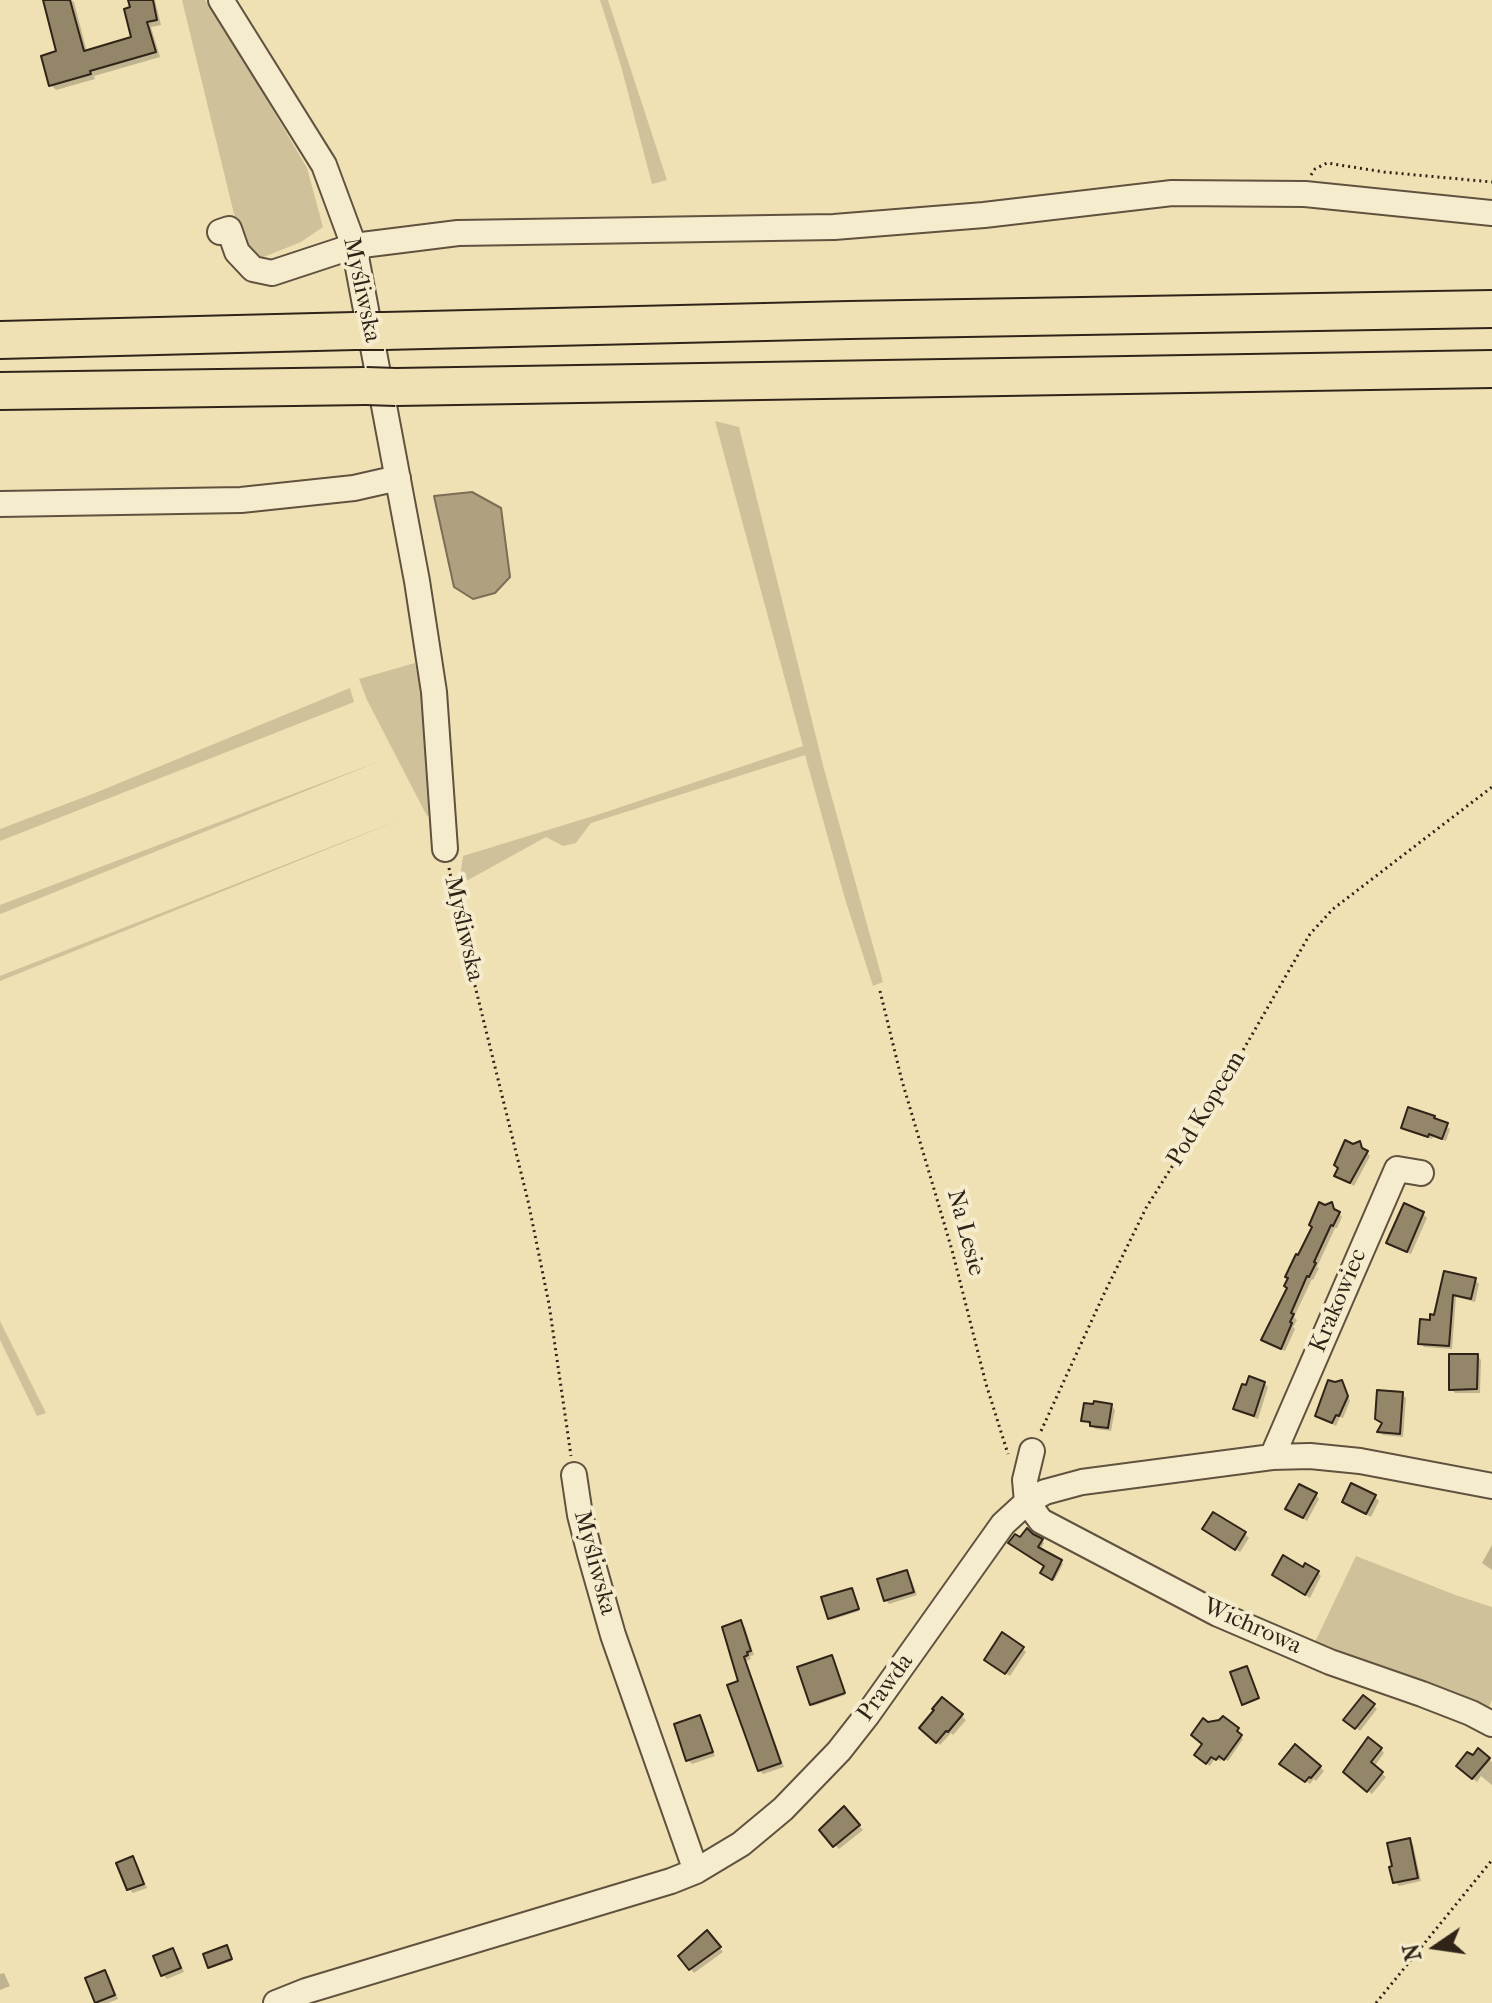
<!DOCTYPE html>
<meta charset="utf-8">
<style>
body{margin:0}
#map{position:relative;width:1492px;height:2003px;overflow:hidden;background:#f0e1b4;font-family:"IM FELL French Canon",serif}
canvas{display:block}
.north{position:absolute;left:1396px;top:1907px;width:80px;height:80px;-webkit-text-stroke:6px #f5ecce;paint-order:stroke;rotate:257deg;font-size:22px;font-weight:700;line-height:32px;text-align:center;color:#302318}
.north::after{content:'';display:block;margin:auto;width:28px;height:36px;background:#302318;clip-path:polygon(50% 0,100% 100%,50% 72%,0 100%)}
</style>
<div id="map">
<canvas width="1492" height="2003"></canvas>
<div class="north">N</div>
</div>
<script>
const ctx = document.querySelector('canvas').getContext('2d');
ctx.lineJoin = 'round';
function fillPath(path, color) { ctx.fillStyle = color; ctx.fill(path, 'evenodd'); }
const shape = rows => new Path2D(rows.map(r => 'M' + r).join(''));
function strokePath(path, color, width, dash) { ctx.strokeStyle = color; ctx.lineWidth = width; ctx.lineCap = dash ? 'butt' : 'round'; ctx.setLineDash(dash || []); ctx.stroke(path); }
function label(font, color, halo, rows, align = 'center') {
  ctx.font = font + ' "IM FELL French Canon",serif'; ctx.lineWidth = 8; ctx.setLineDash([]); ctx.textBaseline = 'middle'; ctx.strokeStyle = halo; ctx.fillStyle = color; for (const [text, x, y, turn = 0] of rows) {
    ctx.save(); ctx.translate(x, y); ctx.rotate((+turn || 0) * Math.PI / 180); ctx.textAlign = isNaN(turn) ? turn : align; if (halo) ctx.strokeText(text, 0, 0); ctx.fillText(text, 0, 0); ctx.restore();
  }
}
fillPath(shape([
 [182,0,205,0,238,51,307,168,323,227,301,242,261,258,248,252,234,214],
 [600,0,608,0,667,180,652,184,621,66],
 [715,421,739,427,824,769,883,982,873,986,845,899,805,755,591,823,576,843,563,846,546,837,459,885,463,856,603,813,803,746],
 [415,663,422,690,434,814,427,816,367,700,359,679],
 [350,688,354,702,0,841,0,829,95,793],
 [380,761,3,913,0,914,0,905],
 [407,817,0,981,0,976],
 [0,1321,46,1413,37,1416,0,1340],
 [1356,1556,1458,1596,1492,1607,1492,1700,1489,1707,1315,1642]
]), '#cfc199');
const water = shape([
 [472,492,501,508,510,577,495,593,473,599,454,587,434,496,472,492]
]);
fillPath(water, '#afa07f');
strokePath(water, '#7c6e56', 2);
fillPath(shape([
 [57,0,71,0,74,2,87,52,134,38,131,0,155,0,161,25,151,27,160,57,94,76,95,79,56,90,51,85,58,52],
 [1434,1118,1450,1129,1446,1141,1433,1137,1432,1139,1407,1131,1403,1127],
 [1359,1144,1370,1156,1354,1186,1337,1176,1352,1146],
 [1331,1204,1342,1217,1337,1228,1335,1228,1317,1267,1319,1268,1313,1280,1312,1279,1294,1317,1297,1320,1293,1327,1295,1329,1285,1351,1267,1344,1263,1340,1289,1288,1299,1258,1325,1207],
 [1423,1214,1427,1218,1411,1254,1393,1247,1389,1243],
 [1445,1273,1475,1280,1479,1284,1475,1302,1456,1297,1452,1349,1424,1347,1420,1343,1436,1317],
 [1477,1356,1481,1360,1480,1393,1455,1393,1451,1389],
 [1341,1382,1345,1386,1350,1401,1343,1418,1340,1417,1336,1426,1322,1419,1318,1415],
 [1264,1383,1268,1387,1258,1419,1239,1412,1236,1408],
 [1402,1394,1406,1398,1403,1437,1383,1435,1380,1432,1383,1424,1377,1419],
 [1111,1406,1115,1410,1111,1431,1096,1429,1083,1420],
 [1316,1495,1319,1499,1307,1521,1288,1508],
 [1375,1497,1379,1501,1371,1517,1348,1506,1344,1502],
 [1209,1533,1245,1534,1249,1538,1240,1552],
 [1042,1541,1044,1543,1040,1550,1063,1564,1054,1581,1044,1575,1046,1566,1013,1545],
 [1492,1545,1492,1570,1482,1563],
 [1304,1569,1318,1573,1321,1576,1310,1598,1278,1578],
 [906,1572,910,1576,917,1595,889,1604,886,1600],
 [852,1591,859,1611,831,1620,830,1618],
 [741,1623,745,1627,754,1655,750,1656,751,1659,746,1661,784,1767,763,1774,759,1770,741,1682],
 [1022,1648,1026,1652,1010,1676,991,1664],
 [833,1658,845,1695,813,1706,799,1668],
 [1364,1697,1377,1709,1360,1731,1346,1719],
 [943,1699,966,1720,953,1735,951,1733,940,1745,922,1728],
 [700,1717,703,1721,715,1756,692,1764,688,1760],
 [1223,1719,1241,1733,1239,1735,1243,1739,1228,1761,1223,1758,1220,1761,1215,1758,1210,1766,1199,1758,1204,1744,1207,1724],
 [1381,1749,1384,1753,1374,1767,1386,1777,1372,1794,1349,1776],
 [1478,1751,1492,1762,1492,1785,1481,1776,1477,1782,1462,1770],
 [1320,1767,1324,1771,1316,1781,1314,1779,1310,1784,1285,1768],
 [844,1809,863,1830,839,1849,822,1830],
 [1409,1841,1413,1844,1421,1881,1399,1886,1395,1882],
 [133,1859,137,1863,147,1888,133,1893,129,1889],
 [711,1937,723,1952,694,1973,680,1956],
 [228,1949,232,1961,211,1968,210,1967],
 [173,1950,177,1954,184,1972,167,1979,163,1975],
 [105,1972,109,1976,118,1999,108,2003,98,2003],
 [4,1973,10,1986,0,1990,0,1974]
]), '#0003');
const building = shape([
 [43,0,70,0,84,51,131,37,124,9,130,7,128,0,153,0,157,20,147,22,156,52,90,71,91,74,49,86,41,56,56,51,43,0],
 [1408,1107,1435,1116,1434,1118,1448,1123,1442,1139,1429,1134,1428,1137,1401,1128,1408,1107],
 [1345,1140,1353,1144,1360,1141,1362,1148,1368,1151,1350,1183,1334,1176,1338,1168,1334,1165,1345,1140],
 [1319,1202,1325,1205,1332,1202,1334,1209,1340,1212,1333,1226,1331,1225,1314,1262,1316,1263,1309,1277,1307,1276,1291,1313,1294,1314,1290,1322,1292,1323,1281,1349,1261,1340,1287,1288,1284,1286,1288,1278,1285,1277,1296,1254,1298,1255,1312,1227,1309,1225,1319,1202],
 [1404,1203,1424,1212,1407,1252,1386,1243,1404,1203],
 [1444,1271,1476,1278,1471,1299,1453,1295,1449,1346,1418,1344,1420,1319,1430,1320,1430,1314,1434,1315,1444,1271],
 [1449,1354,1478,1354,1477,1389,1449,1390,1449,1354],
 [1249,1376,1265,1382,1254,1416,1233,1409,1242,1384,1246,1385,1249,1376],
 [1328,1380,1335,1382,1342,1380,1348,1396,1339,1416,1336,1415,1332,1423,1315,1416,1328,1380],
 [1377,1390,1403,1392,1400,1434,1377,1432,1382,1423,1375,1419,1377,1390],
 [1094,1401,1112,1404,1108,1428,1090,1426,1090,1422,1081,1421,1084,1403,1093,1404,1094,1401],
 [1351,1483,1376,1495,1366,1514,1342,1502,1351,1483],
 [1299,1484,1317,1493,1303,1518,1285,1509,1299,1484],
 [1213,1512,1246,1532,1235,1550,1202,1529,1213,1512],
 [1027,1528,1033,1534,1043,1539,1038,1547,1062,1560,1052,1580,1040,1573,1044,1566,1008,1543,1015,1534,1020,1537,1027,1528],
 [1283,1555,1303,1567,1305,1563,1319,1571,1305,1595,1272,1575,1283,1555],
 [907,1570,914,1592,884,1601,877,1579,907,1570],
 [852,1588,859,1609,828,1619,821,1597,852,1588],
 [741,1620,751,1651,747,1652,748,1655,744,1657,781,1763,758,1771,727,1685,738,1681,722,1627,741,1620],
 [1002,1632,1024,1647,1005,1674,984,1660,1002,1632],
 [832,1655,845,1693,810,1705,797,1667,832,1655],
 [1247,1666,1259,1698,1242,1705,1230,1672,1247,1666],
 [1363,1695,1375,1704,1355,1729,1343,1720,1363,1695],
 [942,1697,963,1714,948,1732,946,1731,936,1743,919,1728,934,1710,932,1709,942,1697],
 [700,1715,713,1752,686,1761,674,1724,700,1715],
 [1223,1716,1239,1728,1237,1731,1242,1735,1224,1760,1219,1756,1216,1760,1211,1757,1206,1764,1194,1755,1202,1744,1191,1735,1203,1718,1208,1722,1219,1720,1223,1716],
 [1368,1737,1382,1748,1371,1762,1383,1772,1367,1792,1343,1772,1368,1737],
 [1295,1744,1321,1766,1311,1778,1309,1777,1305,1782,1279,1764,1295,1744],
 [1478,1748,1490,1758,1472,1779,1456,1766,1467,1752,1473,1755,1478,1748],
 [844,1806,860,1825,833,1847,819,1830,844,1806],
 [1410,1838,1418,1878,1393,1883,1389,1867,1392,1866,1387,1843,1410,1838],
 [133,1856,144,1884,127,1890,116,1863,133,1856],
 [707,1930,721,1947,689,1970,678,1956,707,1930],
 [227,1945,232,1959,208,1968,203,1954,227,1945],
 [173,1948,181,1968,161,1976,153,1956,173,1948],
 [105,1970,115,1995,95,2003,85,1978,105,1970]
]);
fillPath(building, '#948669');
strokePath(building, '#302318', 2);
const minor = shape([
 [221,0,324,165,354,246,417,581,434,692,445,849],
 [220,232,229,229,237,252,253,269,272,273,354,246,458,233,834,227,984,215,1172,193,1305,194,1492,213],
 [0,504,241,500,354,488,398,478],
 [1032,1451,1025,1480,1027,1502,1041,1521,1218,1614,1330,1662,1422,1694,1471,1713,1492,1724],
 [1272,1457,1397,1169,1421,1173],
 [574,1475,580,1515,590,1554,613,1635,696,1871],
 [276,2003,306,1991,671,1881,696,1871,741,1844,783,1809,839,1751,868,1714,1003,1524,1027,1502,1045,1492,1082,1482,1272,1457,1310,1456,1360,1461,1492,1486]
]);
const highway = shape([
 [384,331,849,320,1492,309],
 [0,340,355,331],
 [396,387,1492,369],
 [0,391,366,386]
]);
strokePath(minor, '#60523f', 28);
strokePath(highway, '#302318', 40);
strokePath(shape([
 [1311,175,1315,169,1327,163,1384,172,1492,182],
 [449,868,461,929,528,1201,549,1304,571,1456],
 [880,991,902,1081,952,1250,986,1384,1008,1454],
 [1041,1431,1103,1296,1146,1208,1219,1092,1310,934,1333,909,1492,787],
 [1376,2003,1492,1860]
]), '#302318', 3, [2, 4]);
strokePath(minor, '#f5ecce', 24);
strokePath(highway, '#f0e1b4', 36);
const highwayBridge = shape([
 [355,331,384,331],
 [366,386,396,387]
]);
strokePath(highwayBridge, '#302318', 40, []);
strokePath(highwayBridge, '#f0e1b4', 36);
label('24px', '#302318', '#f5ecce', [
 ["Myśliwska",361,290,78],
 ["Myśliwska",463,929,77],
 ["Pod Kopcem",1207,1109,-59],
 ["Na Lesie",965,1233,75],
 ["Krakowiec",1339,1301,-67],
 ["Myśliwska",594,1563,75],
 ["Wichrowa",1252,1627,24],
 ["Prawda",886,1688,-54]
]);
</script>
